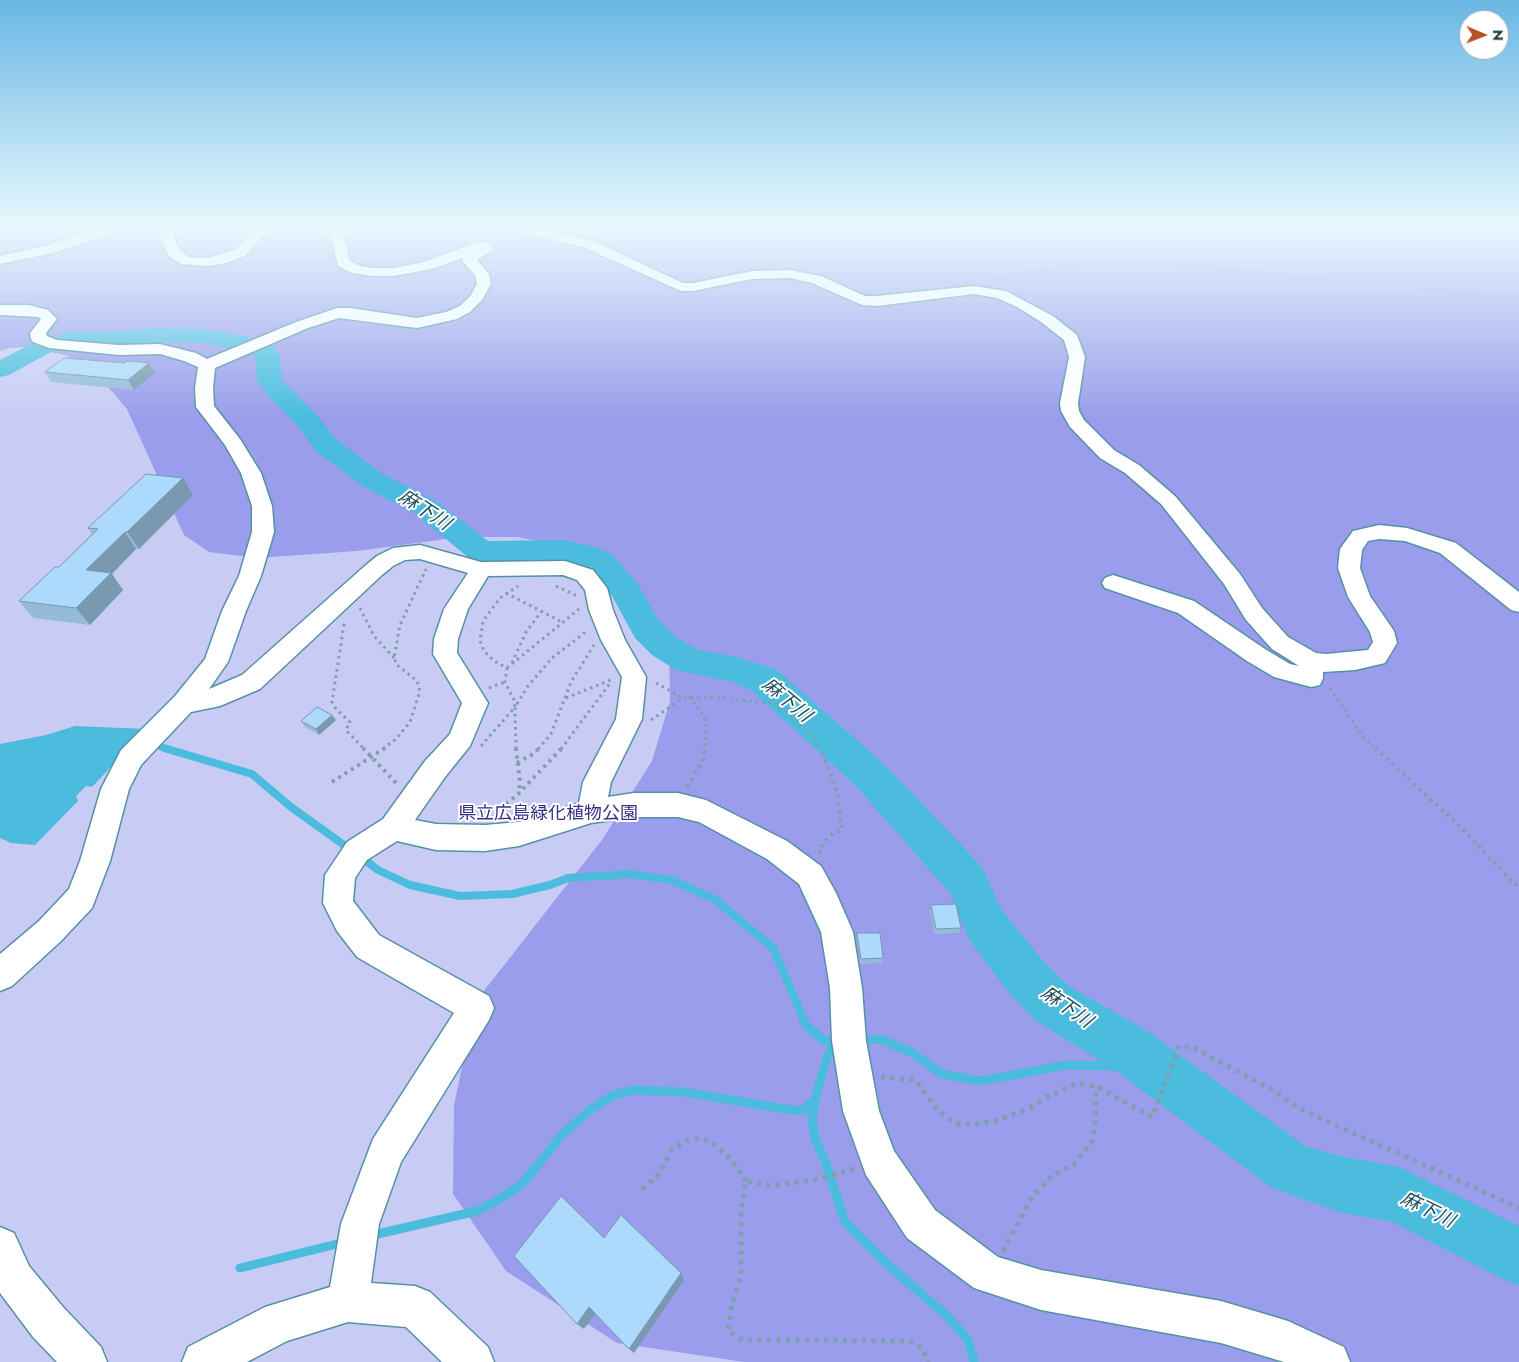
<!DOCTYPE html>
<meta charset="utf-8">
<style>
body{margin:0}
#map{position:relative;width:1519px;height:1362px;overflow:hidden;background:#ccf0fd;font-family:Jost,sans-serif}
canvas{display:block}
.north{position:absolute;left:1459px;top:10px;width:50px;height:50px;box-sizing:border-box;background:#fff;border:1px solid #a5afb3;border-radius:50%;rotate:91deg;font-size:14px;font-weight:700;line-height:20px;text-align:center;color:#1e3840}
.north::after{content:'';display:block;margin:auto;width:18px;height:22px;background:#b85227;clip-path:polygon(50% 0,100% 100%,50% 72%,0 100%)}
</style>
<div id="map">
<canvas width="1519" height="1362"></canvas>
<div class="north">N</div>
</div>
<script>
const ctx = document.querySelector('canvas').getContext('2d');
ctx.lineJoin = 'round';
function fillPath(path, color) { ctx.fillStyle = color; ctx.fill(path, 'evenodd'); }
const shape = rows => new Path2D(rows.map(r => 'M' + r).join(''));
function strokePath(path, color, width, dash) { ctx.strokeStyle = color; ctx.lineWidth = width; ctx.lineCap = dash ? 'butt' : 'round'; ctx.setLineDash(dash || []); ctx.stroke(path); }
function label(font, color, halo, rows, align = 'center') {
  ctx.font = font + ' Jost,"Noto Sans JP",sans-serif'; ctx.lineWidth = 4; ctx.setLineDash([]); ctx.textBaseline = 'middle'; ctx.strokeStyle = halo; ctx.fillStyle = color; for (const [text, x, y, turn = 0] of rows) {
    ctx.save(); ctx.translate(x, y); ctx.rotate((+turn || 0) * Math.PI / 180); ctx.textAlign = isNaN(turn) ? turn : align; if (halo) ctx.strokeText(text, 0, 0); ctx.fillText(text, 0, 0); ctx.restore();
  }
}
fillPath(shape([
 [0,227,603,227,1519,1362,0,1362]
]), '#c8ccf5');
fillPath(shape([
 [0,227,1519,227,1519,1362,744,1362,617,1343,506,1271,453,1194,454,1105,476,1001,602,840,652,761,670,701,669,639,636,585,593,553,518,537,461,537,357,551,258,558,209,552,184,535,127,409,96,373,65,355,26,347,10,348,0,351]
]), '#9a9deb');
fillPath(shape([
 [75,726,146,729,94,785,91,787,86,786,76,796,78,801,35,845,11,843,0,838,0,744,46,735]
]), '#4bbcde');
strokePath(shape([
 [151,744,168,749]
]), '#4bbcde', 6);
strokePath(shape([
 [164,748,252,774,291,807,351,850],
 [361,857,378,870,410,885,460,896,512,894,550,885,568,878,630,874,672,880,716,900,773,948,804,1020]
]), '#4bbcde', 8);
strokePath(shape([
 [803,1019,806,1025,824,1041,840,1041],
 [858,1041,880,1039,913,1053,941,1074,981,1081,1066,1065,1118,1066,1183,1089],
 [815,1100,812,1119,816,1142,824,1158,845,1222,886,1263,947,1316,968,1340,974,1362],
 [369,1236,477,1211,498,1200,522,1184,562,1135,591,1109,614,1095,633,1090,683,1092,791,1110,803,1110,815,1100,827,1057,835,1041],
 [240,1268,345,1242]
]), '#4bbcde', 9);
fillPath(shape([
 [158,328,202,329,239,335,269,343,279,353,282,380,315,413,336,439,381,473,436,501,488,541,564,540,595,547,612,554,638,584,659,621,676,637,698,650,737,657,777,670,885,765,982,867,1001,909,1043,961,1070,987,1147,1031,1305,1146,1339,1156,1399,1167,1519,1226,1519,1286,1499,1277,1392,1222,1339,1212,1272,1188,1111,1067,1036,1021,1009,993,969,939,950,893,857,787,751,690,732,682,676,670,652,655,635,638,612,596,590,568,564,560,516,562,480,561,469,558,414,513,361,485,316,451,297,425,273,401,257,381,255,355,253,353,202,343,158,342,110,346,72,346,51,352,9,375,0,377,0,360,35,342,71,332,110,332,158,328]
]), '#4bbcde');
const minor = shape([
 [103,227,124,227,123,230,53,253,0,264,0,256,45,246,103,227],
 [159,227,173,227,176,243,181,251,189,257,207,258,235,250,253,230,259,227,276,227,263,236,245,256,226,263,207,266,181,264,170,257,162,243,159,227],
 [315,227,331,227,343,235,350,261,360,266,373,268,394,268,424,262,477,242,488,242,494,249,477,260,489,274,491,284,482,300,470,312,457,319,417,328,339,318,308,328,215,368,213,388,214,406,240,439,261,473,272,506,274,532,261,576,246,611,228,662,209,689,242,675,366,565,377,556,393,548,420,545,481,562,565,561,593,570,607,588,613,610,625,640,646,677,642,719,611,782,608,797,634,793,678,793,706,800,787,841,821,866,836,893,853,932,862,988,866,1041,879,1111,894,1151,935,1210,998,1257,1041,1270,1221,1301,1288,1321,1344,1347,1350,1362,1284,1362,1221,1343,1041,1310,974,1288,907,1238,866,1175,843,1111,832,1041,830,988,821,932,799,884,767,859,699,822,678,817,634,817,591,823,519,846,485,851,436,850,397,841,367,860,355,878,353,901,379,935,489,996,494,1008,489,1020,401,1162,379,1224,371,1283,415,1286,430,1292,488,1347,494,1362,442,1362,406,1327,348,1322,287,1341,247,1362,182,1362,188,1347,265,1307,330,1287,341,1224,373,1139,454,1013,357,957,337,931,323,903,325,875,347,842,383,819,425,761,450,734,462,703,433,654,434,639,444,609,468,573,420,559,405,560,393,566,382,575,260,689,220,706,191,712,141,765,129,789,110,861,92,908,61,941,12,986,0,991,0,954,39,921,69,889,80,861,101,789,121,750,175,696,205,659,222,611,239,576,252,532,252,506,241,473,225,445,196,407,195,388,198,367,184,361,160,354,119,355,49,348,33,342,31,339,30,333,41,319,38,317,0,315,0,305,29,305,48,310,57,319,46,333,47,336,57,340,119,345,160,344,196,353,207,359,296,322,337,308,350,308,417,318,446,312,460,306,471,295,477,284,475,275,463,262,462,258,432,269,394,276,373,276,352,273,338,266,332,240,315,227],
 [563,575,577,580,585,590,589,610,601,640,622,677,616,719,583,782,579,803,519,822,485,825,436,824,415,820,445,777,470,746,488,703,457,653,458,639,468,609,488,576,563,575],
 [508,227,534,227,593,241,683,283,693,283,752,271,790,270,821,276,865,296,877,296,974,286,1006,291,1053,316,1077,335,1085,357,1078,403,1079,411,1084,420,1114,450,1139,465,1175,496,1240,574,1262,608,1288,637,1316,653,1326,654,1368,650,1373,642,1370,632,1348,597,1338,568,1340,549,1353,531,1379,525,1407,528,1456,543,1519,592,1519,612,1511,610,1440,553,1405,541,1379,539,1368,541,1362,550,1360,568,1370,596,1394,631,1397,643,1385,663,1355,670,1323,672,1323,678,1320,685,1311,687,1274,677,1247,661,1178,613,1105,588,1102,583,1105,578,1113,575,1194,601,1265,649,1290,664,1299,666,1272,649,1246,620,1224,584,1161,504,1125,473,1100,458,1070,427,1061,411,1060,403,1069,357,1064,340,1041,322,1017,307,997,298,974,294,877,306,862,305,812,283,790,278,752,279,693,291,681,291,583,247,509,230,508,227],
 [0,1227,14,1233,29,1266,63,1307,101,1347,107,1362,57,1362,33,1337,0,1293,0,1227]
]);
strokePath(minor, '#5491a5', 3);
strokePath(shape([
 [999,280,1024,273,1073,266,1112,262,1158,262,1352,283,1407,286,1519,301]
]), '#7f9faa', 2, [1, 2.5]);
strokePath(shape([
 [556,586,577,596],
 [506,593,564,623],
 [360,608,374,636,394,658],
 [344,624,332,702,336,709,350,722,346,730,364,749],
 [512,663,526,632,541,612],
 [507,668,579,609],
 [656,683,683,698,713,697,777,704,808,732,821,749],
 [489,688,505,682],
 [1330,688,1364,738,1376,749],
 [689,697,701,712,706,723,705,749],
 [566,698,613,679],
 [651,720,683,698],
 [481,746,515,707,514,700,505,682,507,668,494,661,484,651,480,641,483,621,500,598,518,586],
 [383,749,396,739,410,722,420,691,417,681,397,665,394,658,400,625,426,569],
 [516,749,515,707,528,686,552,658,587,631],
 [538,749,551,734,571,682,594,645],
 [561,749,611,682]
]), '#7f9faa', 3, [2.5, 4]);
strokePath(shape([
 [363,748,397,784],
 [516,748,520,782,519,792],
 [1375,748,1453,820,1519,888],
 [517,763,535,753,539,748],
 [332,782,385,748],
 [687,787,703,760,705,748],
 [495,814,519,793,562,748],
 [819,854,823,843,833,833,842,830,837,791,820,748]
]), '#7f9faa', 4, [3, 4.5]);
strokePath(shape([
 [881,1077,915,1080,938,1110,948,1119,960,1125,992,1122,1028,1109,1047,1097,1077,1083,1096,1086,1152,1117,1179,1046,1192,1047,1271,1089,1300,1109,1519,1208],
 [854,1169,819,1179,771,1186,746,1181,741,1211,741,1276,732,1304,728,1331,743,1340,909,1341,922,1348,928,1362],
 [642,1189,660,1173,672,1149,689,1140,702,1138,714,1144,732,1161,746,1181],
 [1003,1251,1032,1197,1053,1175,1074,1164,1092,1142,1095,1125,1096,1086]
]), '#7f9faa', 5, [4, 5.5]);
fillPath(minor, '#fff');
fillPath(shape([
 [125,363,149,363,155,373,134,390,51,382,45,372],
 [193,495,139,549,136,549,112,574,123,590,90,625,33,618,19,601,59,567,92,534,88,528],
 [336,720,319,735,305,727,301,721],
 [931,905,961,928,959,933,934,934,930,910],
 [857,933,883,958,882,963,860,964,857,938]
]), '#95bbd9');
fillPath(shape([
 [149,363,155,373,134,390,128,380],
 [183,478,193,495,139,549,127,532],
 [125,532,136,549,112,574,123,590,90,625,76,608,86,570],
 [332,715,336,720,319,735,316,729],
 [681,1273,684,1280,634,1353,629,1349],
 [589,1307,596,1313,584,1329,577,1324]
]), '#7999b0');
const building = shape([
 [64,358,125,363,127,361,149,363,128,380,45,372,64,358],
 [146,474,183,478,127,532,125,532,86,570,111,573,76,608,19,601,55,567,59,567,98,529,88,528,146,474],
 [317,707,332,715,316,729,301,721,317,707],
 [956,904,961,928,936,929,931,905,956,904],
 [857,933,880,933,883,958,861,959,857,933],
 [561,1196,604,1238,621,1215,681,1273,629,1349,589,1307,577,1324,514,1256,561,1196]
]);
fillPath(building, '#addafc');
strokePath(building, '#7999b0', 1);
const sky = ctx.createLinearGradient(0, 0, 0, 418);
sky.addColorStop(0, '#69b7e4');
sky.addColorStop(0.54, '#e8f8fe');
sky.addColorStop(1, '#e8f8fe00');
ctx.fillStyle = sky;
ctx.fillRect(0, 0, 1519, 418);
label('18px', '#382f88', '#fff', [
 ["県立広島緑化植物公園",548,815]
]);
label('italic 19px', '#204f5e', '#fff', [
 ["麻下川",424,511,33],
 ["麻下川",786,701,40],
 ["麻下川",1066,1008,35],
 ["麻下川",1427,1211,26]
]);
</script>
